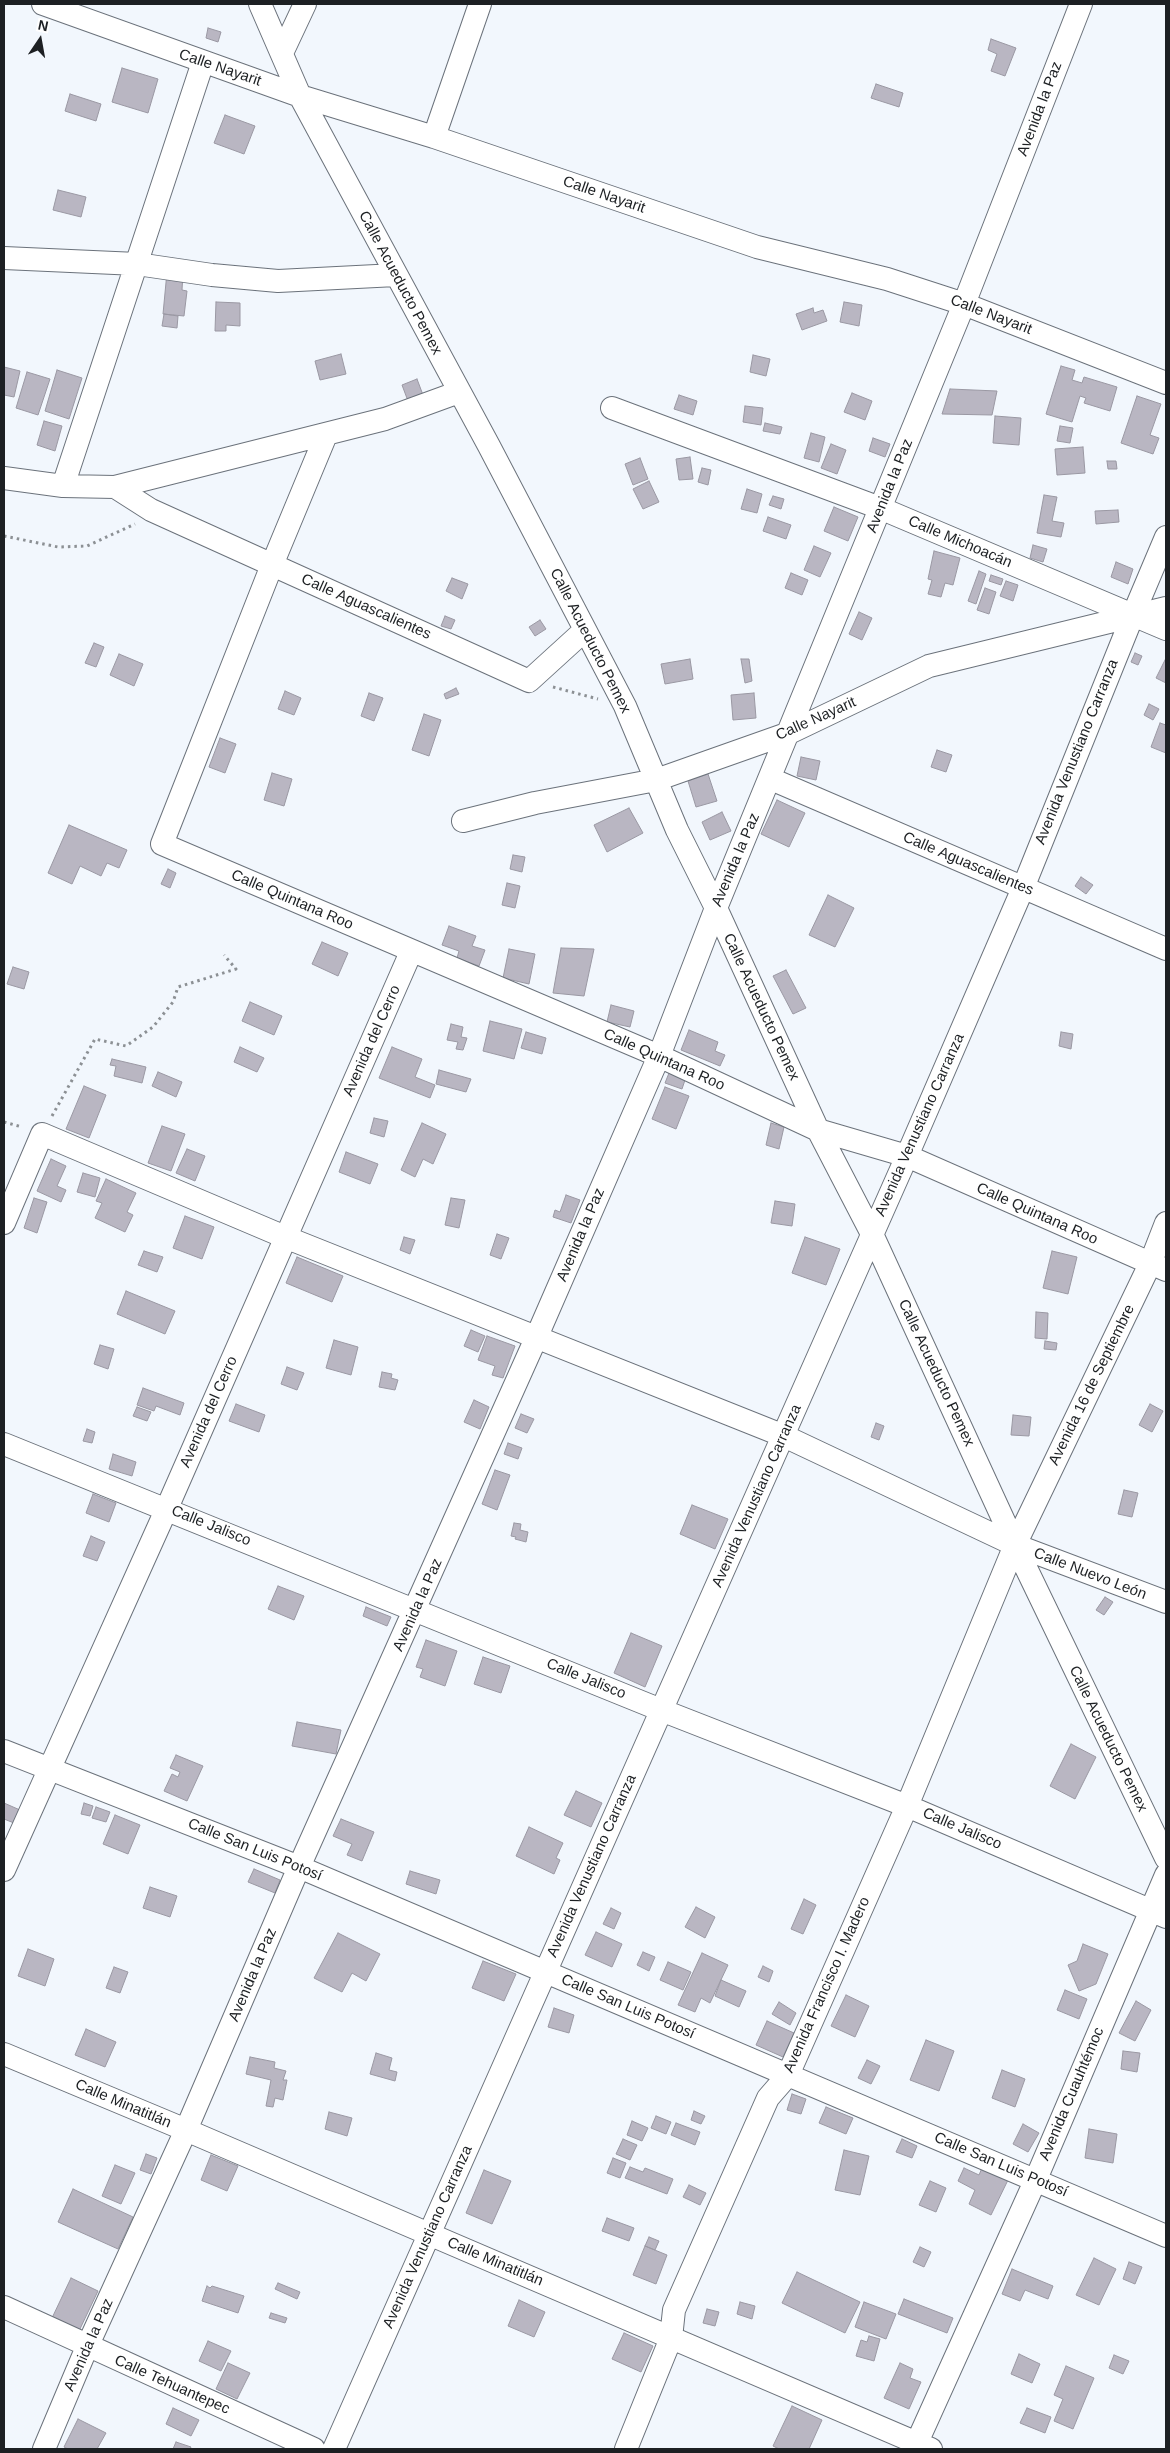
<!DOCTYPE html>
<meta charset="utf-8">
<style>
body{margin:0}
#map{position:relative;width:1170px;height:2453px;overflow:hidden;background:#f2f7fd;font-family:Arial,sans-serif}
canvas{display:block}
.frame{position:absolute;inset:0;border:5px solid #1d2023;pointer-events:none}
.north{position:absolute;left:15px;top:15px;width:50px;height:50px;-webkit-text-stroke:4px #fff;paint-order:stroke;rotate:12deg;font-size:14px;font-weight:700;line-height:20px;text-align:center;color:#1d2023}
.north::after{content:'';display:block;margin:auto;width:18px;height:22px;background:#1d2023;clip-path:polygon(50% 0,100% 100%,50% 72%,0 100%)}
</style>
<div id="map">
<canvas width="1170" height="2453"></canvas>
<div class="frame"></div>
<div class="north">N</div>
</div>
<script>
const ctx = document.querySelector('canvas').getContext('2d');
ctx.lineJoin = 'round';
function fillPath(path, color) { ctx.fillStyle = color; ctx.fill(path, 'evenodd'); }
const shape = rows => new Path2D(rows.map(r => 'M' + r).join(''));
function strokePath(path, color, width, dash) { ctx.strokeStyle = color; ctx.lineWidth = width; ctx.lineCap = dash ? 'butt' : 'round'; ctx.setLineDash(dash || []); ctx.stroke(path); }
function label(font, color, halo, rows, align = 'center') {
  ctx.font = font + ' Arial,sans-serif'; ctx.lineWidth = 4.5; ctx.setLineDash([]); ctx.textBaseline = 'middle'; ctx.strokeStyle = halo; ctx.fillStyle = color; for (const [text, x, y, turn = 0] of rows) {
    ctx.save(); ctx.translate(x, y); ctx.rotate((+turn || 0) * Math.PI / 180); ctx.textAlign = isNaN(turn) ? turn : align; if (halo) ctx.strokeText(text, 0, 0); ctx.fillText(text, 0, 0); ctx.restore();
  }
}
const building = shape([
 [208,28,221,32,218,42,206,38,208,28],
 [991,39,1016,48,1005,76,991,71,997,54,988,50,991,39],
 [122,68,158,79,148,113,112,102,122,68],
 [876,84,903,93,899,107,871,98,876,84],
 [70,94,101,104,96,121,65,111,70,94],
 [225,115,255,126,244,154,214,143,225,115],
 [58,190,86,197,81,217,53,210,58,190],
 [167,272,183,273,182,290,187,291,184,316,163,314,167,272],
 [216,302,240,303,240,326,226,325,226,331,215,331,216,302],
 [844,302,862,305,859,326,840,322,844,302],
 [813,308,814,313,823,310,827,321,802,330,796,314,813,308],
 [164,314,178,316,177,328,162,326,164,314],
 [341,354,346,374,320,380,315,361,341,354],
 [753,355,770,359,766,376,750,372,753,355],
 [1061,366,1075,370,1072,380,1082,383,1084,377,1117,387,1110,411,1084,403,1086,398,1080,396,1072,422,1046,414,1061,366],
 [4,367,20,371,14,397,4,395,4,367],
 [57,370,82,378,69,419,45,411,57,370],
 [27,372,50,379,38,415,16,408,27,372],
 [417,379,423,395,408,401,402,385,417,379],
 [950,389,997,391,992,415,942,414,950,389],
 [852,393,872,401,865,420,844,412,852,393],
 [679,395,697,401,693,415,674,409,679,395],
 [1137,396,1161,404,1150,435,1159,438,1153,454,1121,443,1137,396],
 [745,406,763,408,761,425,743,422,745,406],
 [995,416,1021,418,1019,445,993,443,995,416],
 [44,421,62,426,55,451,37,445,44,421],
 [765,423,782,427,780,434,763,431,765,423],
 [1060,426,1073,428,1070,443,1057,441,1060,426],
 [811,433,825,437,819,462,804,458,811,433],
 [873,438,890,444,885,457,869,451,873,438],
 [831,444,846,450,837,474,821,468,831,444],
 [1083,447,1085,473,1057,475,1055,449,1083,447],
 [690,457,693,479,679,480,676,459,690,457],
 [640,458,648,479,633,485,625,464,640,458],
 [1107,461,1116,461,1117,469,1108,469,1107,461],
 [702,468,711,470,708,485,698,482,702,468],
 [649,481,659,502,643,509,633,489,649,481],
 [747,489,762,494,757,513,741,509,747,489],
 [1044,495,1057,497,1052,521,1064,523,1061,537,1037,533,1044,495],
 [773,496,784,499,781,509,769,505,773,496],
 [834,507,858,517,848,541,824,531,834,507],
 [1118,510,1119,522,1096,524,1095,511,1118,510],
 [768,517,791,525,786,539,763,531,768,517],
 [1033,545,1047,549,1043,562,1030,558,1033,545],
 [814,546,831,553,820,577,804,570,814,546],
 [934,551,960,558,953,585,945,583,941,597,928,594,932,580,928,579,934,551],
 [1116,562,1133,569,1128,584,1111,577,1116,562],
 [979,571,986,574,976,604,968,601,979,571],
 [791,573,808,580,802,595,785,588,791,573],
 [991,575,1003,579,1001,585,989,581,991,575],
 [452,578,468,584,462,599,446,591,452,578],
 [1006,581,1018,585,1013,601,1000,596,1006,581],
 [985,588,996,592,989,614,977,610,985,588],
 [859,612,872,618,862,640,849,634,859,612],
 [445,616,455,620,451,629,441,626,445,616],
 [540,620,546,629,535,636,529,627,540,620],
 [94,643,104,647,96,667,85,663,94,643],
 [1135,653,1142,656,1138,665,1131,662,1135,653],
 [119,654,143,664,134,686,110,675,119,654],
 [1166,658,1166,683,1156,678,1166,658],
 [690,659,693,679,665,684,661,664,690,659],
 [741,659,749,659,752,681,745,683,741,659],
 [456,688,459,694,446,699,444,694,456,688],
 [285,691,301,698,294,715,278,709,285,691],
 [369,693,383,698,374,721,361,716,369,693],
 [754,693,756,718,733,720,731,695,754,693],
 [1149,704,1159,709,1153,720,1144,715,1149,704],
 [424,714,441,720,429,756,412,750,424,714],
 [1160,723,1166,725,1166,753,1151,747,1160,723],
 [220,738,236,744,225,773,209,767,220,738],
 [937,750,952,755,946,772,931,767,937,750],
 [801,757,820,761,816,780,797,776,801,757],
 [272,773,292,779,284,806,264,800,272,773],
 [708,774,717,801,696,807,688,781,708,774],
 [777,800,805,813,789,847,761,834,777,800],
 [629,808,643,833,607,852,594,825,629,808],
 [722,812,731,831,710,840,702,822,722,812],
 [69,825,127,850,119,868,107,863,101,876,80,866,72,884,48,873,69,825],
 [513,855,525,857,522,872,510,869,513,855],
 [168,869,176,873,170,888,161,884,168,869],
 [1081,877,1093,885,1086,894,1075,886,1081,877],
 [507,883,520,886,515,908,502,905,507,883],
 [828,895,854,908,835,947,809,935,828,895],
 [449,926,476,936,472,946,485,950,479,966,457,958,459,951,442,945,449,926],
 [322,942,348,953,338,976,312,964,322,942],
 [561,948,594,949,584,996,553,993,561,948],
 [509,949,535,954,529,984,503,978,509,949],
 [13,967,29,972,24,989,7,984,13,967],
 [786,970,806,1008,793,1014,773,976,786,970],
 [250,1002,282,1016,274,1035,242,1021,250,1002],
 [611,1005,634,1011,630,1027,607,1022,611,1005],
 [490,1021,522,1029,514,1059,483,1051,490,1021],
 [451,1024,463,1027,461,1037,467,1038,463,1050,456,1049,458,1042,447,1040,451,1024],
 [689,1030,718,1042,715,1051,725,1055,720,1066,681,1050,689,1030],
 [526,1032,546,1038,542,1054,521,1048,526,1032],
 [1061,1032,1073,1034,1071,1049,1059,1046,1061,1032],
 [240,1047,264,1058,257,1072,234,1062,240,1047],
 [392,1047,422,1059,415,1077,435,1085,430,1098,379,1078,392,1047],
 [112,1059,146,1067,142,1083,114,1076,116,1066,110,1065,112,1059],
 [439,1070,471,1079,466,1092,436,1084,439,1070],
 [158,1072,182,1082,176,1097,152,1086,158,1072],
 [669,1073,685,1080,682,1089,665,1083,669,1073],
 [84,1086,106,1095,89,1138,66,1129,84,1086],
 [665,1087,689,1096,676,1129,652,1119,665,1087],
 [374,1118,388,1121,384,1137,370,1133,374,1118],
 [422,1123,446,1134,433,1164,423,1159,415,1177,401,1170,422,1123],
 [771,1123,784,1127,779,1149,766,1145,771,1123],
 [162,1126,185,1134,171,1171,148,1163,162,1126],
 [187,1149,205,1156,195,1181,176,1173,187,1149],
 [346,1152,378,1164,370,1184,339,1172,346,1152],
 [51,1159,66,1166,57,1186,66,1190,61,1202,37,1191,51,1159],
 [83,1173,100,1178,95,1197,77,1192,83,1173],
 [106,1179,136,1193,127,1212,133,1215,125,1232,95,1218,102,1203,96,1201,106,1179],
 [566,1195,580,1200,571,1223,553,1217,555,1210,560,1212,566,1195],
 [34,1198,47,1202,37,1233,24,1228,34,1198],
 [451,1198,465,1200,459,1228,445,1225,451,1198],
 [775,1201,795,1204,792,1226,771,1223,775,1201],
 [185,1216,214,1227,202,1259,173,1248,185,1216],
 [497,1234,509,1238,501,1259,490,1255,497,1234],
 [404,1237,415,1240,410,1254,400,1250,404,1237],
 [805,1237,840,1249,826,1285,792,1273,805,1237],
 [144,1251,163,1257,157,1272,138,1265,144,1251],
 [1052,1251,1077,1257,1068,1294,1043,1288,1052,1251],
 [297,1257,343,1276,332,1302,286,1283,297,1257],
 [126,1291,175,1311,165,1334,117,1314,126,1291],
 [1036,1312,1048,1313,1047,1339,1035,1338,1036,1312],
 [471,1330,485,1336,478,1352,464,1346,471,1330],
 [487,1336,515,1346,503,1378,492,1375,495,1366,478,1360,487,1336],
 [334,1340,358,1347,351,1375,326,1368,334,1340],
 [1045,1341,1057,1343,1056,1350,1044,1349,1045,1341],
 [100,1345,114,1349,108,1369,94,1364,100,1345],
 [287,1367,304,1373,297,1390,281,1384,287,1367],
 [382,1372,392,1374,391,1378,398,1380,395,1390,379,1387,382,1372],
 [143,1388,184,1403,180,1415,156,1406,154,1411,137,1405,143,1388],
 [474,1400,489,1407,480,1429,464,1422,474,1400],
 [236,1404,265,1415,259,1432,229,1421,236,1404],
 [1150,1404,1163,1411,1152,1432,1139,1425,1150,1404],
 [137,1407,151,1412,147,1421,133,1416,137,1407],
 [521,1414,534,1419,527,1433,515,1428,521,1414],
 [1013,1415,1031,1417,1029,1436,1011,1435,1013,1415],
 [876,1423,884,1426,879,1440,871,1437,876,1423],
 [87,1429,95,1432,92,1443,83,1441,87,1429],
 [508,1443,522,1448,518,1459,504,1454,508,1443],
 [113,1454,136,1462,132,1476,109,1469,113,1454],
 [495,1470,510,1475,497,1510,482,1504,495,1470],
 [1124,1490,1138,1493,1132,1517,1118,1514,1124,1490],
 [93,1494,116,1503,109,1522,86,1513,93,1494],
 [692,1505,728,1519,715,1549,680,1534,692,1505],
 [514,1523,521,1524,520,1530,528,1532,526,1542,515,1539,516,1537,511,1536,514,1523],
 [91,1536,105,1542,97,1561,83,1556,91,1536],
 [278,1586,304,1596,294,1620,268,1609,278,1586],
 [1105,1597,1113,1602,1104,1615,1096,1610,1105,1597],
 [366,1607,391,1617,387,1626,363,1616,366,1607],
 [631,1633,662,1646,645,1687,614,1673,631,1633],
 [426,1640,457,1651,445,1686,420,1677,423,1669,416,1667,426,1640],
 [483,1657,510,1666,501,1693,474,1684,483,1657],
 [297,1722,341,1730,336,1754,292,1746,297,1722],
 [1071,1744,1096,1757,1075,1799,1050,1786,1071,1744],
 [176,1755,203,1766,187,1801,164,1791,172,1774,178,1777,180,1772,170,1768,176,1755],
 [576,1791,602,1803,591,1827,564,1815,576,1791],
 [4,1803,20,1810,14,1823,4,1819,4,1803],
 [84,1803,93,1806,90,1816,81,1814,84,1803],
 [96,1807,110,1812,106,1822,92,1818,96,1807],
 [115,1815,140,1825,128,1854,103,1844,115,1815],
 [341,1819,374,1832,362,1861,347,1855,352,1844,333,1836,341,1819],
 [529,1827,563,1843,556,1858,560,1860,554,1874,516,1856,529,1827],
 [254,1869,280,1880,275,1893,248,1882,254,1869],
 [410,1871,440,1880,436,1894,406,1884,410,1871],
 [150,1887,177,1896,170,1917,143,1908,150,1887],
 [804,1899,816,1905,803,1934,791,1929,804,1899],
 [696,1907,715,1917,705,1938,685,1927,696,1907],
 [611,1908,621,1913,614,1929,603,1924,611,1908],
 [596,1932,622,1944,612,1967,585,1955,596,1932],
 [338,1933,380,1954,366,1981,352,1973,342,1992,314,1978,338,1933],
 [1083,1944,1108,1954,1096,1984,1079,1991,1068,1965,1077,1961,1083,1944],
 [28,1949,54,1959,45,1986,18,1976,28,1949],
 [643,1952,655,1957,649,1971,637,1965,643,1952],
 [702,1953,728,1965,710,2003,701,1998,695,2012,678,2005,702,1953],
 [483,1961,516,1974,504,2001,472,1988,483,1961],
 [668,1962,691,1972,683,1990,660,1980,668,1962],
 [763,1966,773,1971,769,1982,758,1977,763,1966],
 [114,1967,128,1972,120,1993,106,1988,114,1967],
 [721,1980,746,1991,739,2007,715,1996,721,1980],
 [1065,1990,1087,1999,1079,2019,1057,2010,1065,1990],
 [846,1995,869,2006,855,2037,831,2026,846,1995],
 [1136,2001,1151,2010,1135,2041,1119,2033,1136,2001],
 [779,2002,796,2013,790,2025,772,2014,779,2002],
 [554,2008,574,2015,569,2033,548,2027,554,2008],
 [767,2021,794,2033,783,2057,756,2045,767,2021],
 [86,2029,116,2042,105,2067,75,2055,86,2029],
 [926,2040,954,2051,939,2091,910,2080,926,2040],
 [1123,2051,1140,2053,1137,2072,1121,2069,1123,2051],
 [376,2053,392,2058,389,2070,397,2072,395,2081,370,2074,376,2053],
 [250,2057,275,2062,274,2068,286,2071,283,2080,287,2080,283,2100,275,2098,273,2107,266,2106,271,2080,246,2074,250,2057],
 [867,2060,880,2066,871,2084,858,2078,867,2060],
 [1002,2070,1025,2079,1015,2107,992,2098,1002,2070],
 [792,2094,806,2099,801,2114,787,2110,792,2094],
 [826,2107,853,2118,846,2134,819,2123,826,2107],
 [694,2111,705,2116,701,2124,691,2120,694,2111],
 [329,2112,352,2118,347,2136,325,2129,329,2112],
 [656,2116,671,2122,666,2134,651,2128,656,2116],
 [632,2121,648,2128,642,2141,627,2135,632,2121],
 [676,2123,700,2132,695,2145,671,2135,676,2123],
 [1023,2124,1039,2133,1028,2152,1013,2144,1023,2124],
 [1089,2129,1117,2134,1113,2163,1085,2158,1089,2129],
 [623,2139,637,2145,630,2160,616,2154,623,2139],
 [902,2139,917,2146,912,2158,896,2152,902,2139],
 [844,2150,869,2156,860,2195,835,2190,844,2150],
 [146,2154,157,2158,151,2174,140,2170,146,2154],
 [211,2155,238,2166,227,2191,201,2180,211,2155],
 [613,2158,626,2163,620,2178,607,2173,613,2158],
 [115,2165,135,2173,121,2204,102,2196,115,2165],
 [630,2167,643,2172,645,2168,673,2179,667,2194,625,2178,630,2167],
 [964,2168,979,2175,982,2168,1008,2180,991,2215,969,2204,975,2190,958,2181,964,2168],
 [484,2170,511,2181,492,2224,466,2213,484,2170],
 [930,2181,946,2188,936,2212,919,2205,930,2181],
 [689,2185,706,2193,700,2205,683,2197,689,2185],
 [73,2189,133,2217,118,2249,58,2222,73,2189],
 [607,2218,634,2228,629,2241,602,2231,607,2218],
 [649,2237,659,2241,655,2250,645,2246,649,2237],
 [645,2246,667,2255,656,2284,633,2275,645,2246],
 [920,2247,931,2252,924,2267,913,2262,920,2247],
 [1094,2258,1116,2269,1099,2305,1076,2295,1094,2258],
 [1129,2262,1142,2267,1135,2284,1123,2279,1129,2262],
 [1012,2269,1053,2286,1048,2299,1025,2290,1020,2301,1002,2294,1012,2269],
 [797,2272,860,2302,845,2333,782,2303,797,2272],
 [71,2278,98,2291,79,2331,52,2318,71,2278],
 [278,2283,300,2292,297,2299,275,2289,278,2283],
 [207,2286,210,2288,212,2286,244,2296,238,2313,202,2301,207,2286],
 [904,2299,953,2318,947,2333,898,2314,904,2299],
 [519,2300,545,2312,534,2337,508,2326,519,2300],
 [740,2302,755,2306,752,2319,737,2314,740,2302],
 [864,2302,896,2314,886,2339,855,2327,864,2302],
 [707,2309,719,2312,715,2326,703,2323,707,2309],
 [271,2313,287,2318,285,2323,269,2318,271,2313],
 [624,2333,653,2346,641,2372,612,2359,624,2333],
 [869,2336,880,2339,874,2361,856,2356,861,2340,867,2342,869,2336],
 [208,2341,231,2351,221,2371,199,2361,208,2341],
 [1019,2354,1040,2364,1032,2383,1011,2374,1019,2354],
 [1114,2355,1129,2361,1123,2374,1109,2368,1114,2355],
 [228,2363,250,2373,237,2399,216,2389,228,2363],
 [900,2363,913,2369,910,2378,921,2382,909,2409,884,2398,900,2363],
 [1066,2366,1094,2378,1073,2429,1054,2421,1063,2399,1054,2395,1066,2366],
 [792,2406,822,2420,809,2449,779,2449,773,2446,792,2406],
 [173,2408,199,2420,191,2436,166,2424,173,2408],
 [1027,2408,1051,2417,1045,2433,1020,2423,1027,2408],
 [78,2419,106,2433,97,2449,68,2449,64,2447,78,2419],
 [176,2442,191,2447,190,2449,173,2449,176,2442]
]);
fillPath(building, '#b9b6c2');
strokePath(building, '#9a98a3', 1);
const minor = shape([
 [43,4,300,96,434,137,757,247,887,279,964,304,1166,383],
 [260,4,300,96,489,446,625,706,677,830,716,908,818,1130,872,1234,1015,1545,1166,1858],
 [282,53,305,4],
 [434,137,480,4],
 [4,258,137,264,212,275,278,281,396,275],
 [612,408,880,508,1166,629],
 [326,435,272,565,162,844,659,1056,818,1130,907,1156,1166,1270],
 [4,478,63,486,115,487,385,419,459,392],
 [63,486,203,62],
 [115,487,151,510,529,681,585,630],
 [771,779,1166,949],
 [463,821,535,803,656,780,789,733,929,666,1166,608],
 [4,1223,42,1134,285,1237,784,1436,1015,1545,1166,1602],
 [4,1444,661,1710,907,1806,1166,1917],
 [4,1751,299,1867,1166,2236],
 [4,1870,167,1508,411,952],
 [4,2054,186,2130,931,2449],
 [4,2307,314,2449],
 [44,2449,87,2347,186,2130,299,1867,537,1336,659,1056,716,908,964,304,1081,4],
 [334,2449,907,1156,1023,888,1133,615,1166,537],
 [626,2449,671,2338,674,2310,768,2098,788,2075,907,1806,1015,1545,1150,1264,1166,1223],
 [914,2449,1036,2179,1166,1875]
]);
strokePath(minor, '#6b727b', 24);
strokePath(shape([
 [4,536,58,547,87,546,135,524],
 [553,687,598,699],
 [52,1116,95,1039,126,1046,153,1027,173,1002,178,987,236,969,224,955],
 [4,1122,22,1127]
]), '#8c9094', 3, [2.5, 4]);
strokePath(minor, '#fff', 22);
label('15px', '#1d2023', '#fff', [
 ["Calle Nayarit",220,68,19],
 ["Avenida la Paz",1040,109,-69],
 ["Calle Nayarit",604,195,19],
 ["Calle Acueducto Pemex",400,283,62],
 ["Calle Nayarit",991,315,21],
 ["Avenida la Paz",890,486,-68],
 ["Calle Michoacán",960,542,23],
 ["Calle Aguascalientes",366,607,24],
 ["Calle Acueducto Pemex",590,641,63],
 ["Calle Nayarit",816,719,-24],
 ["Avenida Venustiano Carranza",1077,752,-68],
 ["Avenida la Paz",736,860,-67],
 ["Calle Aguascalientes",968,864,23],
 ["Calle Quintana Roo",292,900,23],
 ["Calle Acueducto Pemex",761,1007,65],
 ["Avenida del Cerro",372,1041,-66],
 ["Calle Quintana Roo",664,1060,24],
 ["Avenida Venustiano Carranza",920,1125,-66],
 ["Calle Quintana Roo",1037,1214,24],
 ["Avenida la Paz",581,1235,-67],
 ["Calle Acueducto Pemex",936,1373,65],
 ["Avenida 16 de Septiembre",1092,1385,-64],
 ["Avenida del Cerro",209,1412,-66],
 ["Avenida Venustiano Carranza",757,1496,-66],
 ["Calle Jalisco",211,1526,22],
 ["Calle Nuevo León",1090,1574,21],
 ["Avenida la Paz",418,1605,-66],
 ["Calle Jalisco",586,1679,22],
 ["Calle Acueducto Pemex",1108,1739,64],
 ["Calle Jalisco",962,1829,23],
 ["Calle San Luis Potosí",255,1850,22],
 ["Avenida Venustiano Carranza",592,1866,-66],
 ["Avenida la Paz",253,1975,-67],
 ["Avenida Francisco I. Madero",827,1985,-66],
 ["Calle San Luis Potosí",628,2007,23],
 ["Avenida Cuauhtémoc",1072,2094,-67],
 ["Calle Minatitlán",123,2104,23],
 ["Calle San Luis Potosí",1001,2165,23],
 ["Avenida Venustiano Carranza",428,2237,-66],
 ["Calle Minatitlán",495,2262,23],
 ["Avenida la Paz",89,2345,-66],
 ["Calle Tehuantepec",172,2385,24]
]);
</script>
